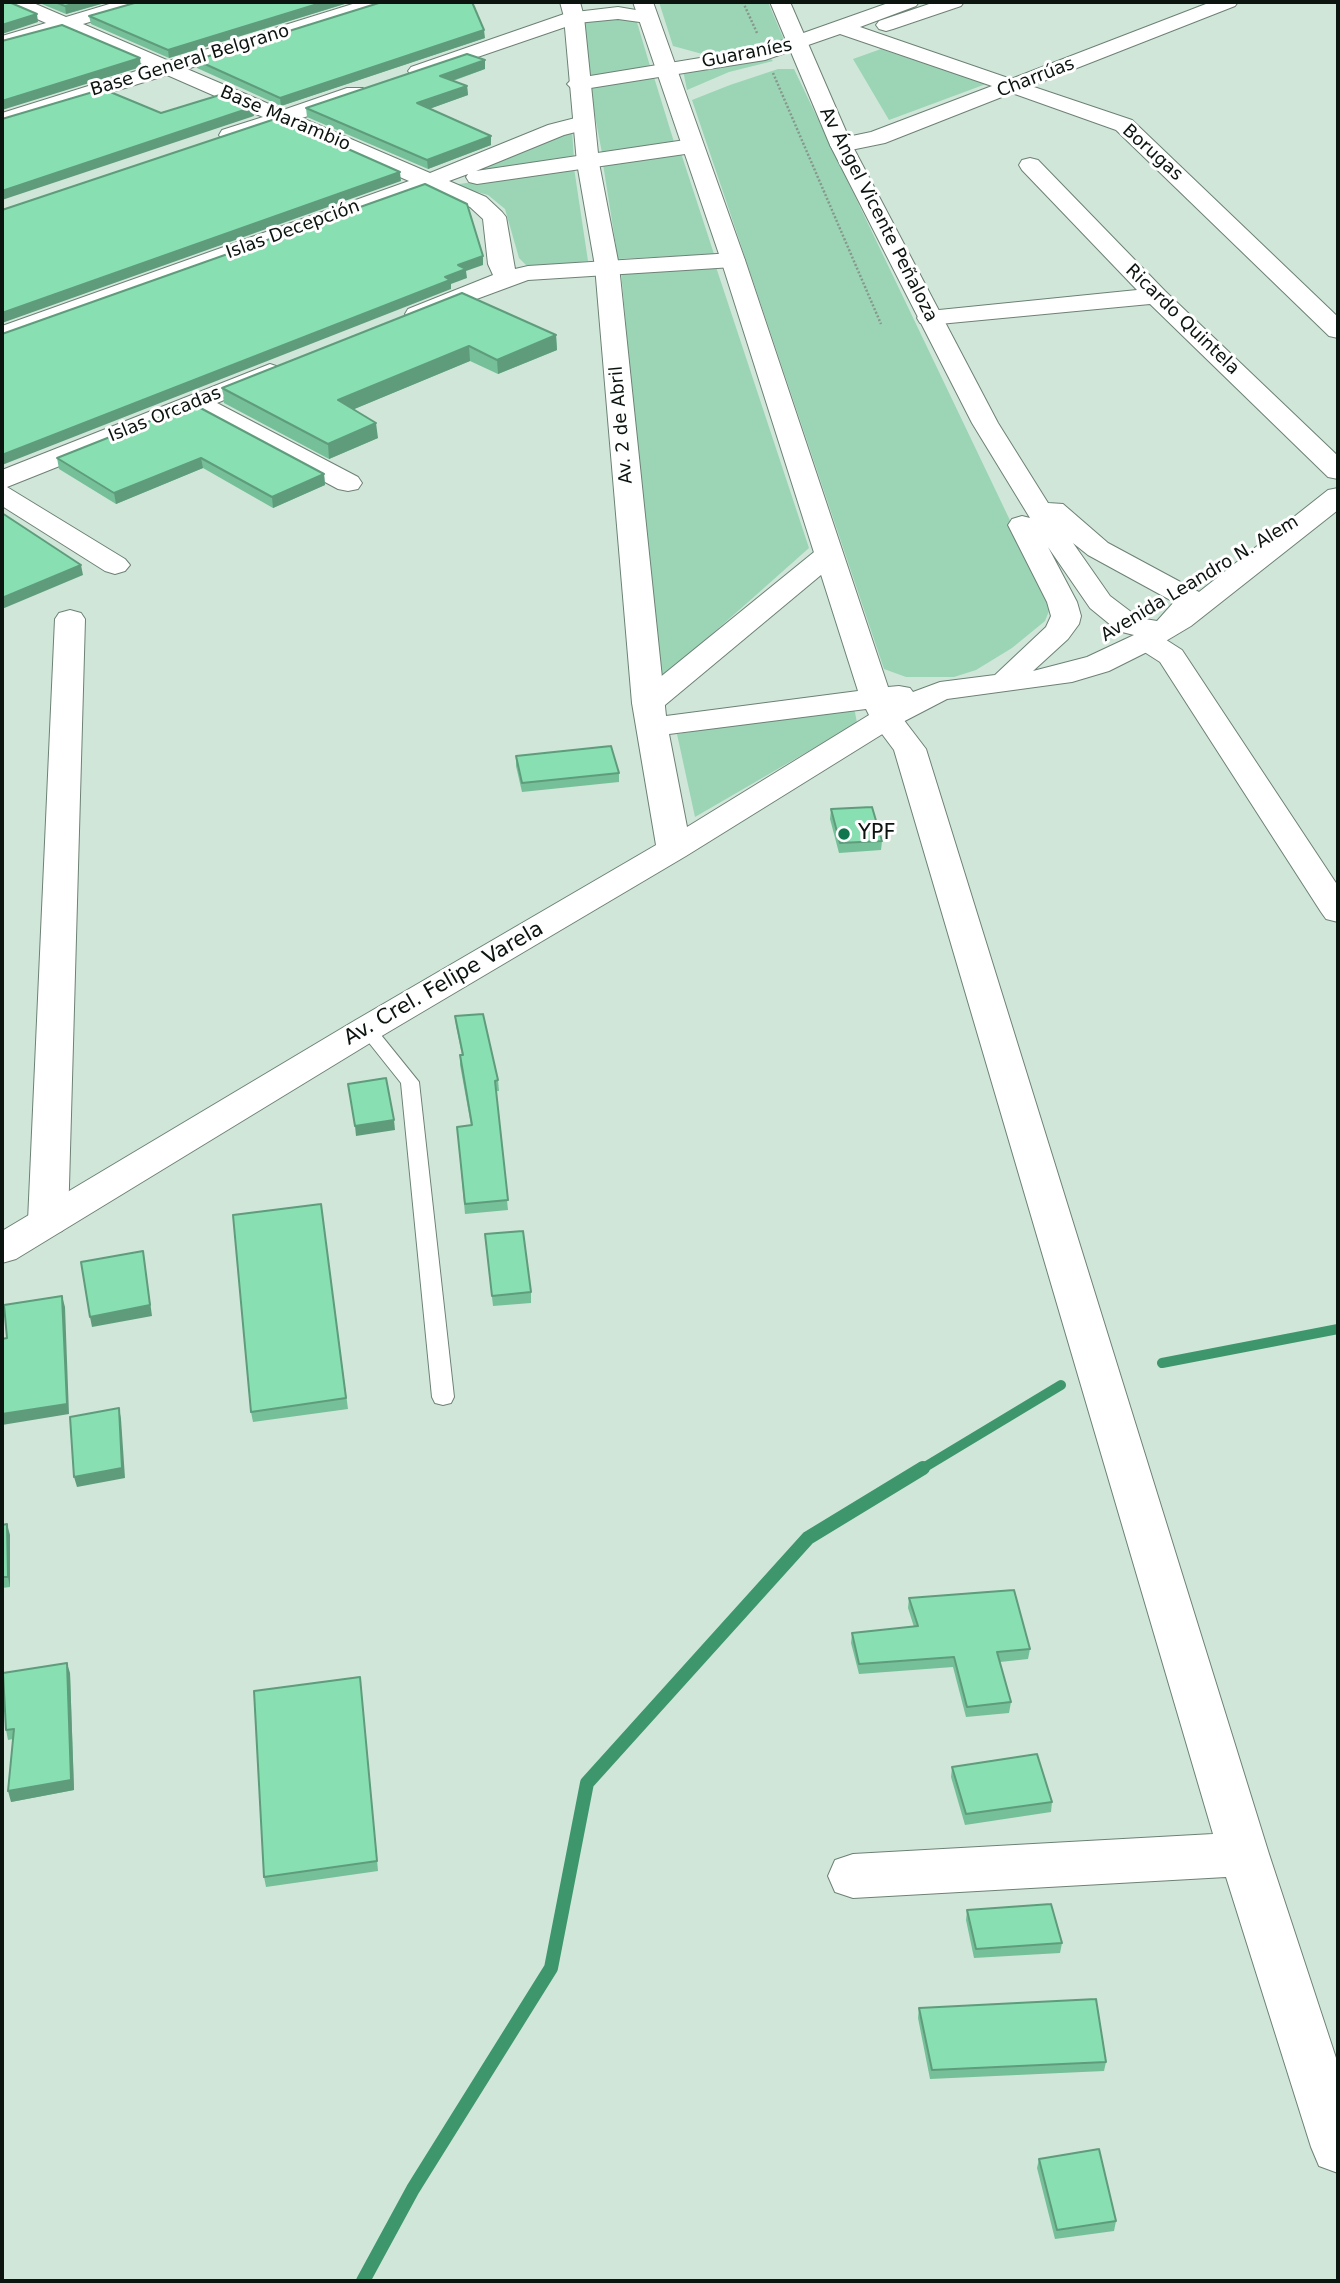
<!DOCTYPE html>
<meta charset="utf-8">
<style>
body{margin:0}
#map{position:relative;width:1340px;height:2283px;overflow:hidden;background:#d0e6d9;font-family:"DejaVu Sans",sans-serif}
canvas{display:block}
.frame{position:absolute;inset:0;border:4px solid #0c140f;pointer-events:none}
</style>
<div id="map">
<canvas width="1340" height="2283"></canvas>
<div class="frame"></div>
</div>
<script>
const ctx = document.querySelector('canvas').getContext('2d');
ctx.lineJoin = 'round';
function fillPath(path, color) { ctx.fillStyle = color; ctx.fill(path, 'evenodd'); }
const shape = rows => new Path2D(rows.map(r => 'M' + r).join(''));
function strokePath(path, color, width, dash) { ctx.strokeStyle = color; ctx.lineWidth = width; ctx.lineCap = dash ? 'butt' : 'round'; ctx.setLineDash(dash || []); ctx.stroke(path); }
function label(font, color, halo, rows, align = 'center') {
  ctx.font = font + ' "DejaVu Sans",sans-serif'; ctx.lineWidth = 6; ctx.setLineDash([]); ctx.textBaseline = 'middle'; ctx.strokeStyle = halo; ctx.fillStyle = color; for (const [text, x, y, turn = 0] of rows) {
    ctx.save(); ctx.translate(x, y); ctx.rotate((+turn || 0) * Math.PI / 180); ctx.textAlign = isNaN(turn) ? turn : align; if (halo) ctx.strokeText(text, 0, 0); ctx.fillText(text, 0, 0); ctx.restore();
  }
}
fillPath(shape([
 [659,2,768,2,784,40,724,55,706,55,673,46],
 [612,16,636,19,650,66,590,77,582,19],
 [881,49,986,84,889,120,853,59],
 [771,59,773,61,729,72,687,90,683,70],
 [778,69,794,69,1051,606,1045,621,1012,648,976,670,954,677,906,677,884,669,692,100,730,85],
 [653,74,674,142,602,153,589,85],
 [572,130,574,159,458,173],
 [681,153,714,254,618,259,603,164],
 [574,168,588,261,543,266,526,265,519,258,505,209,488,195,452,185],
 [716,267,809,548,658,682,621,271],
 [854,707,857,723,695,817,677,734]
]), '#9bd5b5');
strokePath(shape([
 [1162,1363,1338,1329],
 [920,1470,1061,1385]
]), '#3e966c', 10);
strokePath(shape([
 [363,2281,413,2189,551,1968,587,1783,808,1538,923,1468]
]), '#3e966c', 14);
const lane = shape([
 [367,1023,373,1025,419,1082,454,1397,451,1403,443,1405,435,1403,432,1397,401,1083,358,1029,367,1023]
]);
const street = shape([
 [5,2,31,2,66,17,116,2,146,2,143,6,83,24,169,61,359,2,389,2,386,6,187,69,283,110,347,88,363,88,366,93,363,98,302,118,430,173,548,125,583,116,591,118,594,123,591,128,564,135,476,171,692,139,700,141,703,146,700,151,692,153,477,184,469,182,466,177,468,174,449,181,486,197,502,212,506,217,515,269,528,266,733,253,741,255,745,260,741,265,733,267,528,280,417,321,408,319,405,314,408,309,493,275,488,264,483,219,470,207,429,189,2,342,2,326,409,181,281,125,238,140,222,140,219,135,222,130,263,117,167,75,2,126,2,113,149,67,63,30,2,48,2,36,46,23,8,6,5,2],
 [891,2,919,2,916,6,860,27,1011,79,1211,2,1238,2,1235,6,1031,86,1132,120,1338,317,1338,338,1329,336,1116,130,1012,93,885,143,841,152,833,150,830,145,833,140,871,132,992,86,840,34,765,60,578,90,571,88,567,84,571,80,578,78,761,48,891,2],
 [935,2,964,2,961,6,893,29,886,31,879,29,876,25,879,21,935,2],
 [618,7,654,13,657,17,654,21,647,23,618,19,577,23,425,75,418,77,411,75,408,71,411,67,567,13,618,7],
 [1030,158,1038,160,1165,291,1338,456,1338,479,1328,477,1150,304,929,325,920,323,917,318,920,313,929,311,1137,290,1022,170,1019,165,1022,160,1030,158],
 [270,364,279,367,283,372,279,377,217,403,358,477,362,483,358,489,348,491,338,489,195,412,7,487,125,559,130,565,125,571,115,574,105,571,2,506,2,470,270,364],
 [829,545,839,548,843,554,839,560,659,710,648,712,637,710,632,703,637,696,819,548,829,545],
 [70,610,81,613,85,619,68,1221,62,1231,48,1235,34,1231,28,1221,55,619,59,613,70,610],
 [1146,631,1157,634,1182,650,1338,886,1338,922,1326,919,1321,912,1160,662,1135,646,1131,640,1135,634,1146,631],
 [886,709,897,711,926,749,1269,1854,1338,2064,1338,2173,1319,2166,1311,2147,1226,1877,853,1898,835,1892,828,1876,835,1860,853,1854,1213,1834,894,750,870,718,875,711,886,709]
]);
const secondary = shape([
 [560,2,580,2,584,17,599,163,619,266,666,716,858,691,721,260,633,2,653,2,745,260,888,687,899,686,910,688,913,692,940,682,995,675,1046,627,1051,616,1047,602,1008,525,1012,519,1022,516,1030,518,972,423,830,145,770,2,790,2,852,145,998,423,1048,503,1063,504,1108,543,1199,592,1328,490,1338,488,1338,510,1191,626,1149,651,1109,671,1072,682,947,699,897,725,686,856,380,1037,16,1259,2,1263,2,1231,354,1021,656,845,632,703,595,266,577,163,564,17,560,2],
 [1073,543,1088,555,1174,602,1157,621,1139,618,1110,596,1073,543],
 [1048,547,1090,608,1118,631,1134,635,1087,657,1033,671,1068,639,1079,624,1081,616,1077,602,1048,547],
 [866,709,869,715,687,827,669,734,866,709]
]);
strokePath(lane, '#6d8175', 2);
strokePath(street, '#6d8175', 2);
strokePath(secondary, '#6d8175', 2);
strokePath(shape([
 [743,2,757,33],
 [773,73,881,324]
]), '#87978d', 2.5, [2, 2]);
fillPath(lane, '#fff');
fillPath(street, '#fff');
fillPath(secondary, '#fff');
fillPath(shape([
 [37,2,108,2,66,14],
 [138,2,351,2,169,58,91,24,89,16],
 [485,38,281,106,197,68,196,60],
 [485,69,453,81,467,86,468,95,429,109,491,136,491,145,428,169,307,117,306,108],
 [462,293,556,335,557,350,498,374,470,361,354,409,378,438,329,459,224,403,222,388],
 [193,404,324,474,325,485,273,508,203,468,116,504,59,469,57,458],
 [516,756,619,773,619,782,522,792,516,766],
 [831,809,882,841,881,850,839,853,830,819],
 [455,1016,498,1080,499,1091,496,1091,508,1210,465,1214,457,1127,471,1125,460,1065,460,1055,462,1055,456,1026],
 [321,1204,348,1409,253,1422,251,1412],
 [485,1234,531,1292,531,1303,493,1306],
 [2,1525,10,1535,10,1587,2,1588],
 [909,1598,1030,1649,1028,1659,1000,1662,1011,1702,1009,1713,966,1717,953,1667,859,1674,851,1643,852,1633,914,1627,908,1608],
 [70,1673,74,1790,11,1802,13,1739,8,1740,6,1730],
 [360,1677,378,1871,266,1887,264,1877],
 [952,1767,1052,1802,1051,1812,965,1825,951,1777],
 [967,1910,1062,1943,1060,1953,974,1958,966,1920],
 [919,2008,1106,2062,1104,2071,930,2079,918,2018],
 [1039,2159,1116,2221,1114,2231,1055,2239,1037,2168]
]), '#75c098');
fillPath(shape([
 [80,2,108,2,66,14,65,6],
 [324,2,351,2,169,58,168,50],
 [37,14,38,22,2,34,2,25],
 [484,30,485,38,281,106,280,98],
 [140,58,141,67,2,110,2,101],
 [485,60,485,69,440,85,440,76],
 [467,86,468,95,418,113,417,103],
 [253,107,254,116,2,200,2,191],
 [491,136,491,145,428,169,427,160],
 [400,172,401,181,2,323,2,313],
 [483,256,483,265,466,271,467,278,451,284,451,289,2,465,2,455,445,277,458,265],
 [556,335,557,350,498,374,497,360],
 [469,346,470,361,340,415,338,400],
 [376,423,378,438,329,459,328,444],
 [201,458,203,468,116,504,114,493],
 [324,474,325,485,273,508,272,497],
 [81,565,83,575,2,609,2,598],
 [394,1120,395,1130,356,1136,355,1126],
 [143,1251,152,1316,92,1327,90,1317],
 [62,1296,65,1307,69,1414,2,1425,2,1414],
 [119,1408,121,1419,125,1478,77,1487,74,1477],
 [7,1524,10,1535,10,1587,8,1577],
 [67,1663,70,1673,74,1790,11,1802,8,1791]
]), '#5f9c7c');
const building = shape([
 [2,2,9,2,37,14,2,25,2,2],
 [55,2,80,2,65,6,55,2],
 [138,2,324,2,168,50,89,16,138,2],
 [382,2,472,2,484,30,280,98,196,60,382,2],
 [62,25,140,58,2,101,2,41,62,25],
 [467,54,485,60,440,76,467,86,417,103,491,136,427,160,306,108,467,54],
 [103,89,161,113,223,94,253,107,2,191,2,119,103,89],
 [278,118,400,172,2,313,2,210,278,118],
 [425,184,467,204,483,256,458,265,466,269,445,277,450,280,2,455,2,334,425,184],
 [462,293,556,335,497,360,469,346,338,400,376,423,328,444,222,388,462,293],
 [193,404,324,474,272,497,201,458,114,493,57,458,193,404],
 [2,513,81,565,2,598,2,513],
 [611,746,619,773,522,783,516,756,611,746],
 [872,807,882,841,840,843,831,809,872,807],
 [483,1014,498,1080,495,1081,508,1200,465,1204,457,1127,472,1125,460,1055,463,1055,455,1016,483,1014],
 [386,1078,394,1120,355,1126,348,1084,386,1078],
 [321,1204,346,1398,251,1412,233,1215,321,1204],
 [523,1231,531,1292,492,1296,485,1234,523,1231],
 [143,1251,150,1305,90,1317,81,1262,143,1251],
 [62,1296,67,1404,2,1414,2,1339,7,1338,4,1305,62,1296],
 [119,1408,122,1468,74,1477,70,1417,119,1408],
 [7,1524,8,1577,2,1577,2,1525,7,1524],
 [1014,1590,1030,1649,997,1652,1011,1702,967,1707,954,1657,859,1664,852,1633,918,1626,909,1598,1014,1590],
 [67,1663,71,1780,8,1791,14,1729,6,1730,3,1673,67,1663],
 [360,1677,377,1861,264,1877,254,1691,360,1677],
 [1037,1754,1052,1802,966,1814,952,1767,1037,1754],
 [1051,1904,1062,1943,976,1949,967,1910,1051,1904],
 [1096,1999,1106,2062,932,2070,919,2008,1096,1999],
 [1099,2149,1116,2221,1057,2230,1039,2159,1099,2149]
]);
fillPath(building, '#88dfb1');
strokePath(building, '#5f9c7c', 2);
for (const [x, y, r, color] of [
 [844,834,7,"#11764d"]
]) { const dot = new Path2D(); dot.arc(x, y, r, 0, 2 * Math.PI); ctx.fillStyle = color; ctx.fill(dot); strokePath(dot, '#fff', 2.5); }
label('18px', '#0c140f', '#fff', [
 ["Guaraníes",747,54,-11],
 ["Base General Belgrano",190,61,-17],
 ["Charrúas",1036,78,-21],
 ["Base Marambio",285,119,23],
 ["Borugas",1152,153,42],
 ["Av Ángel Vicente Peñaloza",878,215,63],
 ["Islas Decepción",293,230,-20],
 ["Ricardo Quintela",1182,320,44],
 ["Islas Orcadas",165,415,-22],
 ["Av. 2 de Abril",622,425,-95],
 ["Avenida Leandro N. Alem",1200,579,-31]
]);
label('21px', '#0c140f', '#fff', [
 ["YPF",858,834]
], 'left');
label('21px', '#0c140f', '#fff', [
 ["Av. Crel. Felipe Varela",444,984,-30]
]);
</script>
